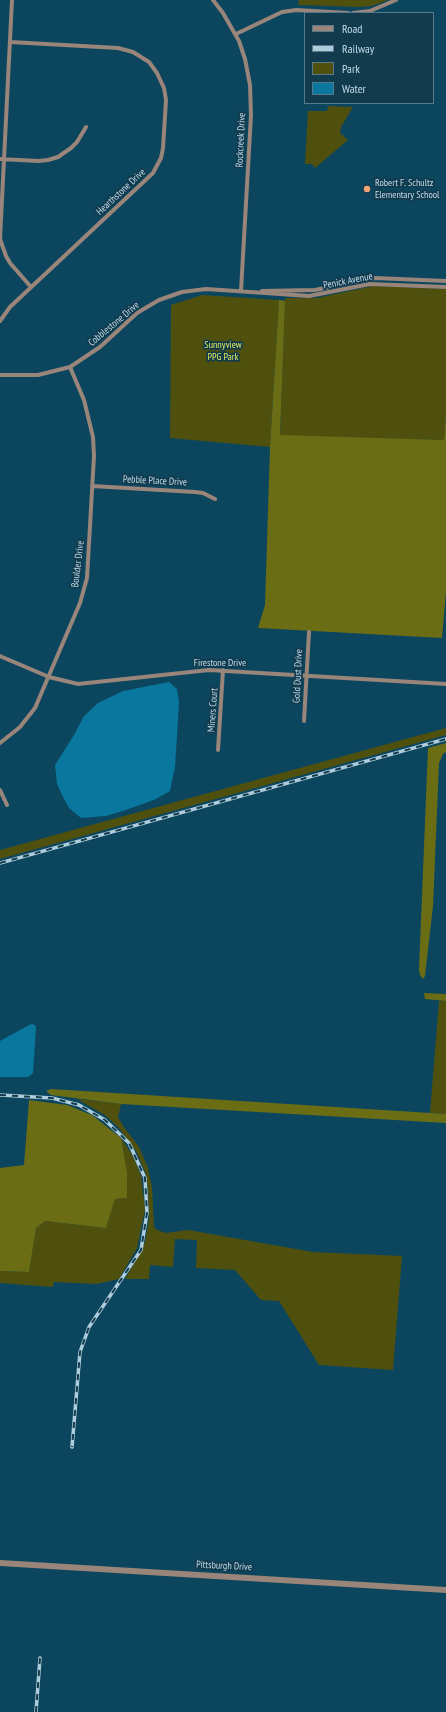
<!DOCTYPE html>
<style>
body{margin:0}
#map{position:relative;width:446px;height:1712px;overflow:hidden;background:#0c465e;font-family:"PT Sans Narrow",sans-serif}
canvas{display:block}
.legend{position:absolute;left:304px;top:12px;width:130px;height:92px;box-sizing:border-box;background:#123b4d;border:1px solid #587b8c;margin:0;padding:5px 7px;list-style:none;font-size:12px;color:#c1dcea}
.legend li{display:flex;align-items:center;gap:8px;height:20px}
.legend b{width:20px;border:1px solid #587b8c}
</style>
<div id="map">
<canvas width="446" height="1712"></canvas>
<ul class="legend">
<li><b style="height:5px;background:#9a857a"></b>Road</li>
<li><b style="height:5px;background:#aeccdb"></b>Railway</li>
<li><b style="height:11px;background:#4f500d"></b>Park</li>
<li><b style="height:11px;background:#09779e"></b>Water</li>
</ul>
</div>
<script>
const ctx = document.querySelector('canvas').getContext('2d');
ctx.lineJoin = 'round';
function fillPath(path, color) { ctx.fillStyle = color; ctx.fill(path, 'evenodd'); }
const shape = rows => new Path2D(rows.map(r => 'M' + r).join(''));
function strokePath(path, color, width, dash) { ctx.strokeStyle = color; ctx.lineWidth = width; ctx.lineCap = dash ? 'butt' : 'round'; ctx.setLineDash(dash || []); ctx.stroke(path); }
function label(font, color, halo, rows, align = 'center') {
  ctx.font = font + ' "PT Sans Narrow",sans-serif'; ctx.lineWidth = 3.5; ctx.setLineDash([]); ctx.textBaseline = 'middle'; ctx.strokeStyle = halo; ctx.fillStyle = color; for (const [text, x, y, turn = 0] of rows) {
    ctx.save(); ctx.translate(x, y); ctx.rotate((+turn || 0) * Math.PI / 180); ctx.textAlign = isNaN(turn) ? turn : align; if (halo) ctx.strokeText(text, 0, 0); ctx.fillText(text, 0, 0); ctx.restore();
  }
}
fillPath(shape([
 [299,0,388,0,372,6,360,7,298,5],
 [328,106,353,107,341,127,340,133,348,140,315,168,312,164,305,164,308,111,327,111],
 [373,286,446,289,446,412,444,440,280,436,285,298,317,298],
 [202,295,279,300,270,447,170,438,171,305],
 [446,728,446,735,0,859,0,850],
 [439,1001,446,1001,446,1114,430,1113],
 [77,1099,121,1104,118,1117,123,1126,139,1147,148,1168,152,1187,154,1227,157,1230,166,1233,188,1230,313,1252,402,1256,393,1370,319,1365,279,1301,261,1300,235,1270,196,1268,197,1240,175,1239,173,1267,150,1265,149,1279,125,1279,137,1258,145,1242,149,1219,148,1190,146,1174,136,1151,119,1128,106,1116],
 [121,1138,133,1156,141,1176,145,1209,137,1248,119,1279,96,1284,54,1282,53,1287,0,1283,0,1271,29,1272,36,1228,45,1221,106,1228,115,1199,126,1198,127,1172]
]), '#4f500d');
fillPath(shape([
 [279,300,285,301,280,435,444,440,446,412,446,591,442,638,258,628,265,605,270,447],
 [446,743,446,752,443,754,439,763,433,906,425,976,423,979,420,975,419,970,428,748],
 [424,993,446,994,446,1001,425,999],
 [51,1089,446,1114,446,1123,121,1104,51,1095,46,1091],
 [29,1100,67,1105,92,1115,121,1138,127,1172,127,1198,115,1199,106,1228,45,1221,36,1228,29,1272,0,1271,0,1168,24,1165]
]), '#6b6d15');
fillPath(shape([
 [169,682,177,689,179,703,175,767,170,791,156,799,126,810,106,816,81,818,69,808,63,797,57,784,55,765,74,735,84,716,98,703,123,691],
 [31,1024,35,1025,36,1027,33,1073,28,1077,0,1077,0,1041]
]), '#09779e');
strokePath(shape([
 [12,0,0,239,6,256,10,263,31,287],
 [213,0,223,13,239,41,245,59,250,85,251,115,241,291],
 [353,13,370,11,396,0],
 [236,34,282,12,296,10,348,13],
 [0,159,38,161,48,160,58,157,71,148,77,142,86,127],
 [262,291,315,290,375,278,446,281],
 [0,321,10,307,153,173,161,158,163,148,166,100,164,88,157,73,149,62,133,52,118,48,10,42],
 [0,375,38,375,70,367,100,347,137,313,159,300,182,292,206,289,309,296,370,284,446,287],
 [92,486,195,492,203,493,215,499],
 [0,656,49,677,78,684,209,670,446,684],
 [304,721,309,632],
 [0,743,20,727,35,708,80,603,87,578,94,456,93,437,84,400,70,367],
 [218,750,223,670],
 [0,790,7,805]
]), '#9a857a', 4);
strokePath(shape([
 [0,1563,446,1590]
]), '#9a857a', 6);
const rail = shape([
 [0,863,446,739],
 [0,1095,52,1098,79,1105,105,1120,129,1143,145,1178,147,1213,141,1250,89,1327,80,1352,72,1447],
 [36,1712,40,1658]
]);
strokePath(rail, '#aeccdb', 3.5);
strokePath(rail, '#123b4d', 2, [6]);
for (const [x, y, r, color] of [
 [367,189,4,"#efa377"]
]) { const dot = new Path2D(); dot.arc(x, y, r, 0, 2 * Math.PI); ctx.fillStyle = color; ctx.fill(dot); strokePath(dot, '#123b4d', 1.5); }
label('10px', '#c1dcea', '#123b4d', [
 ["Rockcreek Drive",241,140,-87],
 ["Hearthstone Drive",121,192,-43],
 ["Penick Avenue",348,281,-11],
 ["Cobblestone Drive",114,324,-40],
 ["Pebble Place Drive",155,481,3],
 ["Boulder Drive",78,564,-83],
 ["Firestone Drive",220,663],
 ["Gold Dust Drive",298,676,-87],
 ["Miners Court",213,710,-86],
 ["Pittsburgh Drive",224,1566,3]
]);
label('10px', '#c1dcea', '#123b4d', [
 ["Robert F. Schultz",375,183],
 ["Elementary School",375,195]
], 'left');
label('10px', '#e7eb5e', '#123b4d', [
 ["Sunnyview",223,345],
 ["PPG Park",223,357]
]);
</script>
